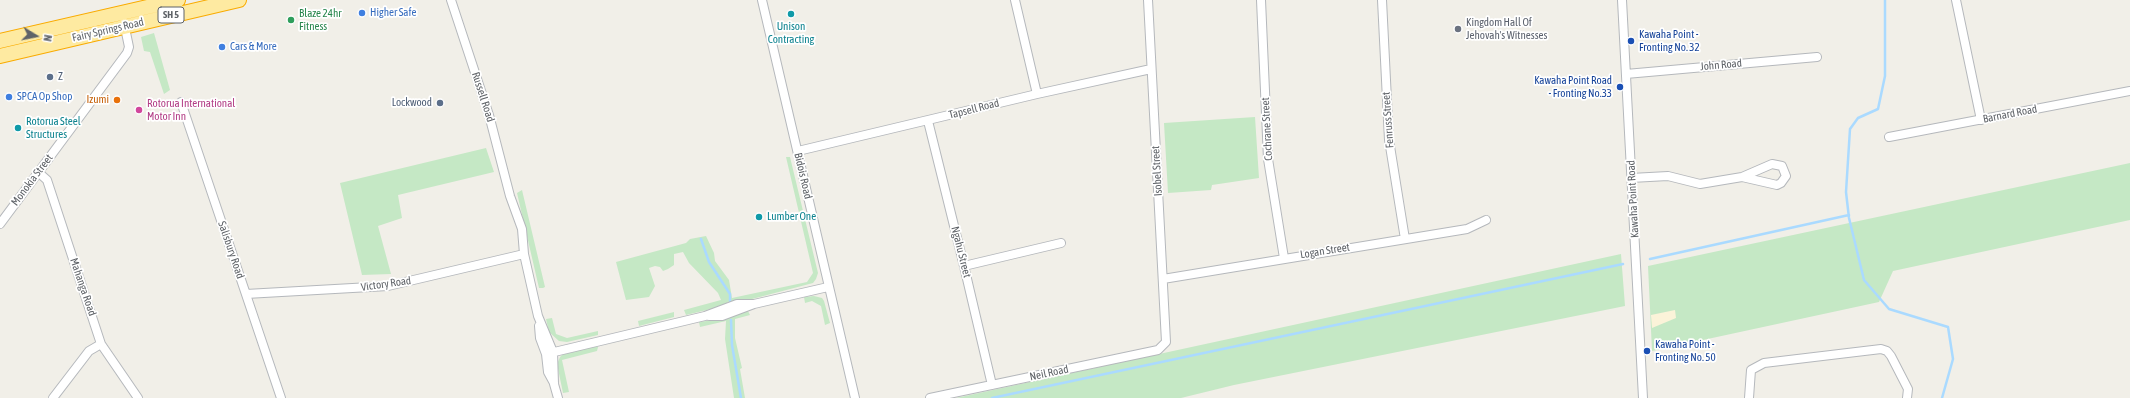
<!DOCTYPE html>
<style>
body{margin:0}
#map{position:relative;width:2130px;height:398px;overflow:hidden;background:#f1efe8;font-family:"Asap Condensed",sans-serif}
canvas{display:block}
.north{position:absolute;left:16px;top:16px;width:40px;height:40px;-webkit-text-stroke:3px #fff;paint-order:stroke;rotate:100deg;font-size:11px;font-weight:700;line-height:16px;text-align:center;color:#5f6368}
.north::after{content:'';display:block;margin:auto;width:14px;height:18px;background:#5f6368;clip-path:polygon(50% 0,100% 100%,50% 72%,0 100%)}
</style>
<div id="map">
<canvas width="2130" height="398"></canvas>
<div class="north">N</div>
</div>
<script>
const ctx = document.querySelector('canvas').getContext('2d');
ctx.lineJoin = 'round';
function fillPath(path, color) { ctx.fillStyle = color; ctx.fill(path, 'evenodd'); }
const shape = rows => new Path2D(rows.map(r => 'M' + r).join(''));
function strokePath(path, color, width, dash) { ctx.strokeStyle = color; ctx.lineWidth = width; ctx.lineCap = dash ? 'butt' : 'round'; ctx.setLineDash(dash || []); ctx.stroke(path); }
function label(font, color, halo, rows, align = 'center') {
  ctx.font = font + ' "Asap Condensed",sans-serif'; ctx.lineWidth = 3.5; ctx.setLineDash([]); ctx.textBaseline = 'middle'; ctx.strokeStyle = halo; ctx.fillStyle = color; for (const [text, x, y, turn = 0] of rows) {
    ctx.save(); ctx.translate(x, y); ctx.rotate((+turn || 0) * Math.PI / 180); ctx.textAlign = isNaN(turn) ? turn : align; if (halo) ctx.strokeText(text, 0, 0); ctx.fillText(text, 0, 0); ctx.restore();
  }
}
fillPath(shape([
 [154,33,170,90,164,94,150,52,144,51,141,37],
 [1255,117,1259,178,1212,185,1211,190,1168,193,1164,123],
 [486,148,494,172,398,195,402,218,378,226,391,274,362,275,340,183],
 [786,157,790,157,818,273,816,279,813,283,752,299,727,302,727,304,719,307,686,315,684,310,721,300,718,293,689,263,683,252,674,254,674,265,668,269,663,271,660,267,655,266,649,268,655,286,649,297,626,300,616,262,686,243,690,239,706,236,714,253,715,261,729,280,732,298,807,282,813,273],
 [2130,163,2130,220,1893,271,1879,302,1652,351,1648,266],
 [522,190,545,287,543,288,539,288,517,193],
 [1621,254,1625,306,1234,385,1181,398,956,398],
 [814,296,822,298,824,301,830,323,825,325,821,306,812,301,805,303,804,297],
 [748,311,750,315,735,319,735,338,742,368,740,369,745,398,734,398,725,339,726,321,700,327,699,322,721,319],
 [674,312,674,317,639,326,638,321],
 [552,318,556,334,567,338,598,331,598,335,567,342,559,341,549,332,546,319],
 [598,347,597,351,562,360,569,392,563,393,557,364,560,357,563,354,597,346]
]), '#c5e8c5');
fillPath(shape([
 [1675,310,1676,318,1652,328,1651,315]
]), '#fbf3d9');
strokePath(shape([
 [1885,0,1885,76,1878,109,1858,118,1850,129,1846,192,1849,218,1864,280,1889,309,1948,327,1953,359,1942,398],
 [701,239,709,262,730,294,730,301],
 [1650,259,1849,215],
 [731,320,732,345,741,398],
 [992,398,1623,264]
]), '#aadaff', 2.5);
const minor = shape([
 [451,0,489,115,510,196,522,229,524,254,538,316,553,352,554,384,558,398],
 [762,0,855,398],
 [1015,0,1037,94],
 [1261,0,1268,159,1284,258],
 [1382,0,1389,140,1405,239],
 [1622,0,1643,398],
 [1956,0,1981,120],
 [1626,74,1817,57],
 [181,102,281,398],
 [928,121,964,266,992,385],
 [1889,137,2130,91],
 [798,151,1037,94,1151,69],
 [38,172,47,180,101,344,138,398],
 [1631,178,1668,176,1700,184,1742,177,1772,164,1782,166,1786,176,1781,183,1777,185,1742,177],
 [0,224,127,53,129,47,124,23],
 [964,266,1061,243],
 [1163,279,1467,229,1486,220],
 [246,294,388,286,524,254],
 [709,316,722,316,754,304,828,287],
 [539,326,540,338,546,354,548,372,554,383],
 [546,354,705,316,737,304,754,304],
 [53,398,89,351,101,344],
 [930,398,1158,350,1166,342,1148,0],
 [1749,398,1751,370,1764,363,1881,349,1887,351,1891,356,1908,389,1907,398]
]);
const trunk = shape([
 [0,41,178,0],
 [0,56,239,0]
]);
strokePath(minor, '#b5b8bc', 10);
strokePath(trunk, '#f9ab00', 16);
strokePath(minor, '#fff', 8);
strokePath(trunk, '#feeaa1', 14);
for (const [x, y, r, color] of [
 [362,13,4,"#3f7fe0"],
 [791,14,4,"#0f9aa8"],
 [291,20,4,"#2e9e5b"],
 [1458,29,4,"#6b7280"],
 [1631,41,4,"#1a4fb4"],
 [222,47,4,"#3f7fe0"],
 [50,77,4,"#5c6f8a"],
 [1620,87,4,"#1a4fb4"],
 [9,97,4,"#3f7fe0"],
 [117,100,4,"#e8710a"],
 [440,103,4,"#5c6f8a"],
 [139,110,4,"#d1479c"],
 [18,128,4,"#0f9aa8"],
 [759,217,4,"#0f9aa8"],
 [1647,351,4,"#1a4fb4"]
]) { const dot = new Path2D(); dot.arc(x, y, r, 0, 2 * Math.PI); ctx.fillStyle = color; ctx.fill(dot); strokePath(dot, '#fff', 1.5); }
for (const [x, y, w] of [
 [171,15,26]
]) { const box = new Path2D(); box.roundRect(x - w / 2, y - 8, w, 16, 3); ctx.fillStyle = '#fff'; ctx.fill(box); strokePath(box, '#5f6368', 1); }
label('bold 10px', '#5f6368', null, [
 ["SH 5",171,15]
]);
label('11px', '#366cbe', '#fff', [
 ["Higher Safe",370,13],
 ["Cars & More",230,47],
 ["SPCA Op Shop",17,97]
], 'left');
label('11px', '#27864d', '#fff', [
 ["Blaze 24hr",299,14],
 ["Fitness",299,27]
], 'left');
label('11px', '#5b616d', '#fff', [
 ["Kingdom Hall Of",1466,23],
 ["Jehovah's Witnesses",1466,36]
], 'left');
label('11px', '#0d838f', '#fff', [
 ["Unison",791,27,"center"],
 ["Contracting",791,40,"center"],
 ["Rotorua Steel",26,122],
 ["Structures",26,135],
 ["Lumber One",767,217]
], 'left');
label('11px', '#5f6368', '#fff', [
 ["Fairy Springs Road",108,30,-13],
 ["John Road",1721,65,-5],
 ["Russell Road",483,97,72],
 ["Tapsell Road",974,109,-14],
 ["Barnard Road",2010,114,-11],
 ["Fenruss Street",1388,120,-94],
 ["Cochrane Street",1267,129,-93],
 ["Isobel Street",1157,171,-93],
 ["Bidois Road",803,176,77],
 ["Monokia Street",32,180,-53],
 ["Kawaha Point Road",1633,199,-93],
 ["Salisbury Road",231,250,71],
 ["Logan Street",1325,251,-9],
 ["Ngahu Street",961,252,76],
 ["Victory Road",386,284,-8],
 ["Mahanga Road",83,287,71],
 ["Neil Road",1049,373,-12]
]);
label('11px', '#164399', '#fff', [
 ["Kawaha Point -",1639,35],
 ["Fronting No. 32",1639,48],
 ["Kawaha Point Road",1612,81,"right"],
 ["- Fronting No.33",1612,94,"right"],
 ["Kawaha Point -",1655,345],
 ["Fronting No. 50",1655,358]
], 'left');
label('11px', '#4e5e75', '#fff', [
 ["Z",58,77],
 ["Lockwood",432,103,"right"]
], 'left');
label('11px', '#c56008', '#fff', [
 ["Izumi",109,100]
], 'right');
label('11px', '#b23c85', '#fff', [
 ["Rotorua International",147,104],
 ["Motor Inn",147,117]
], 'left');
</script>
